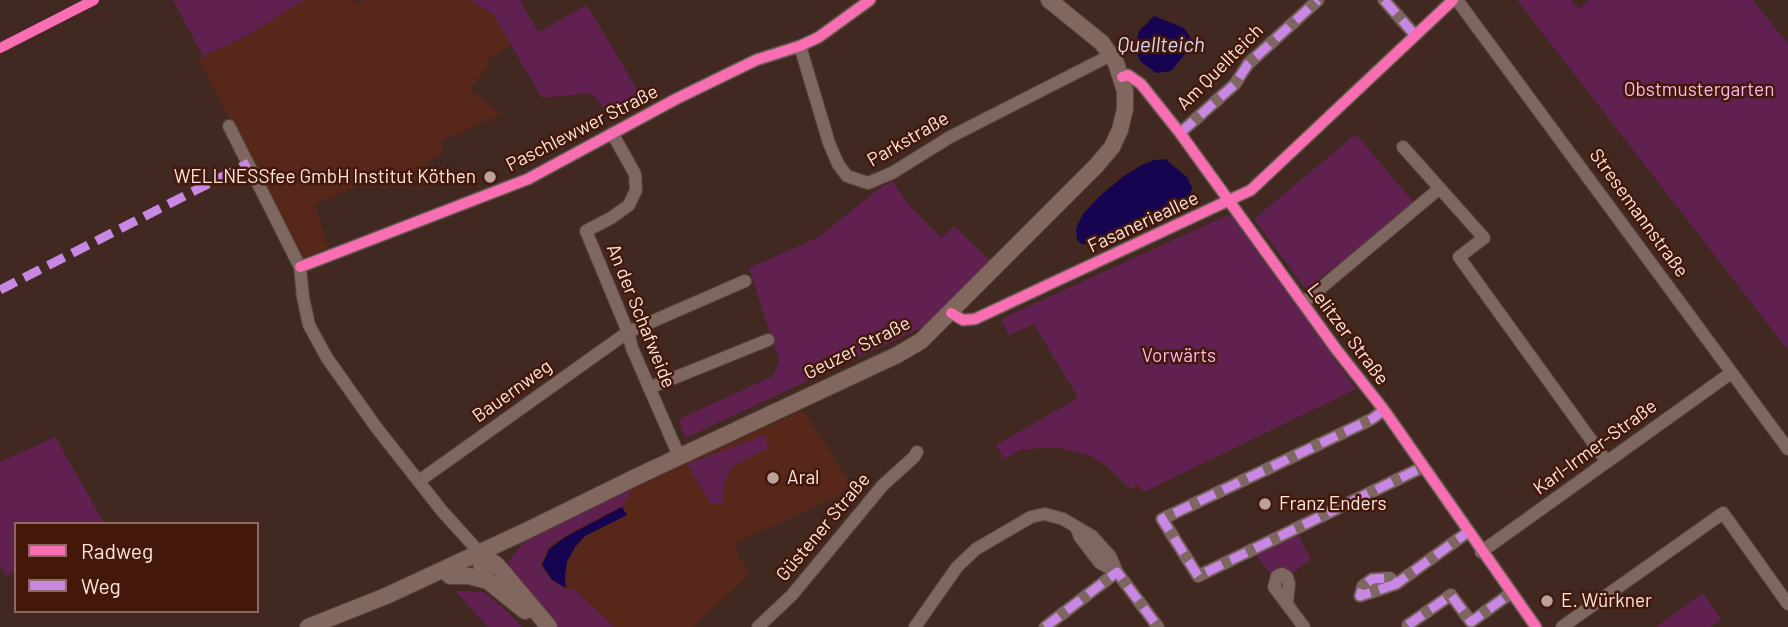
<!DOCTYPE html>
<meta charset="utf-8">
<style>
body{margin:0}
#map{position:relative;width:1788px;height:627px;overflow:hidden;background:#412922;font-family:Barlow,sans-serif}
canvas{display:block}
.legend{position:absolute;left:14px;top:522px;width:245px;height:91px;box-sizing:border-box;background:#43180b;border:2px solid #8d6a5f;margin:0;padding:9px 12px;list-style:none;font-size:21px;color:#fde5de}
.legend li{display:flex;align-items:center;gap:14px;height:35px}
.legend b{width:35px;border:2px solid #8d6a5f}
</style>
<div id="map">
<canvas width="1788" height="627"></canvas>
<ul class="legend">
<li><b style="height:9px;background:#f96db3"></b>Radweg</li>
<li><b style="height:9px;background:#c787e3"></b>Weg</li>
</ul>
</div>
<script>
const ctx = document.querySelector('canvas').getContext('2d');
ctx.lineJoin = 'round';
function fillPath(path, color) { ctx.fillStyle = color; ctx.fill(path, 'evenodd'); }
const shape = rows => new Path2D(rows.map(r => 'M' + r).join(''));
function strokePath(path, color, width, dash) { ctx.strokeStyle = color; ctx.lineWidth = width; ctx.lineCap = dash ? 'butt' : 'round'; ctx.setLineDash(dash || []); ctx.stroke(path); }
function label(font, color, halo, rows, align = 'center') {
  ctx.font = font + ' Barlow,sans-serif'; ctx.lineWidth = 5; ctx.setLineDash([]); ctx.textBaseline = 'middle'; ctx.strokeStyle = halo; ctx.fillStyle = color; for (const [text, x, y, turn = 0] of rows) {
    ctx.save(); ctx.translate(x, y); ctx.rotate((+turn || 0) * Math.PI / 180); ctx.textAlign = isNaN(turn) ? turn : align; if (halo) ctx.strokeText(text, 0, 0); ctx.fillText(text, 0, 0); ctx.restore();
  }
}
fillPath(shape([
 [304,0,353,0,356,4,364,0,470,0,493,14,511,45,485,62,488,67,470,90,501,114,441,142,445,152,383,190,378,176,315,205,328,248,303,257,198,59,245,37],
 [803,410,852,485,830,500,733,544,749,574,693,627,565,627,523,549,634,487]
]), '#572719');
fillPath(shape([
 [173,0,304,0,245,37,203,56],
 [470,0,520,0,538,32,587,5,645,103,611,117,592,93,542,98,493,14],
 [1517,0,1571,0,1579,9,1589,0,1753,0,1788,44,1788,350],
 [1356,134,1415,204,1306,289,1254,219],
 [892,181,908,204,941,238,954,226,990,260,923,327,685,438,679,419,773,376,779,361,749,268,819,237,877,190],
 [1228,215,1233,217,1356,389,1144,492,1138,485,1130,489,1107,466,1091,456,1070,450,1049,447,1021,450,1004,459,996,445,1078,398,1034,324,1009,335,1001,319],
 [765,435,769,447,732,467,724,484,724,504,710,503,687,464],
 [55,437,105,524,16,524,16,571,6,575,0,565,0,462],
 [634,487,622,506,569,533,548,547,540,565,552,581,566,589,575,590,614,627,557,627,509,570,509,560,524,542],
 [1297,532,1311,560,1291,574,1287,568,1271,575,1254,552],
 [455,591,484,592,508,612,522,627,488,627],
 [1703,593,1721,619,1711,627,1656,627]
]), '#612150');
fillPath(shape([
 [1154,16,1184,28,1191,38,1187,52,1171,71,1156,73,1140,61,1135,47,1139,31],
 [1165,159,1187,177,1192,188,1189,198,1090,244,1082,244,1077,240,1076,228,1083,214,1101,195,1124,176,1142,165,1154,160],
 [622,507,627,515,585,536,575,547,567,562,565,576,566,588,552,580,542,565,549,549,565,537]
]), '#170450');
const street = shape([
 [1384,0,1415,35],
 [1457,0,1788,449],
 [800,46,829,143,838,164,847,176,868,183,892,173,950,137,1111,55],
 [1122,77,1128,75,1141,84,1180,133,1336,349,1384,410,1536,627],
 [229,126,300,267,303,297,309,325,327,358,376,427,442,511,480,553],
 [612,133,635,174,636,190,629,205,611,218,586,231,628,332,632,348,679,456],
 [1180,133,1235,84,1248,64,1318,0],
 [1403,147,1484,238,1459,257,1607,462],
 [300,267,528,179,676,99,756,60,800,46,819,37,870,0],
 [1303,303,1440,188],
 [951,313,963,320,975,319,1251,190,1453,0],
 [649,388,768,340],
 [1384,410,1372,419,1162,519,1198,576,1423,467],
 [419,481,628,332,745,281],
 [1076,527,1080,537,1100,563,1117,572],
 [1481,552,1731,373],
 [1396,584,1360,596,1363,586,1372,579,1390,578,1396,584,1468,532],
 [1287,604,1289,584,1287,577,1282,574,1277,576,1274,587,1304,627],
 [1408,625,1451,595,1471,622,1511,593],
 [758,627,792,595,883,485,914,457,917,452],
 [915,627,957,567,976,549,1031,517,1045,514,1063,519,1092,536,1110,556,1117,572,1158,627],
 [1045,627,1117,572],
 [1562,627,1723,513,1788,604]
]);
const secondary = shape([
 [480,553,497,565,549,627],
 [480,553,482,570,488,581,525,611],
 [444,569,450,576,469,576,488,581],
 [308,627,386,596,526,531,638,476,897,355,921,341,1097,165,1112,147,1120,130,1125,109,1125,91,1116,63,1102,43,1049,0]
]);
strokePath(street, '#59453f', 14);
strokePath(secondary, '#59453f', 18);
strokePath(street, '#7d6760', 12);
strokePath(secondary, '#82675f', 16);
strokePath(shape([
 [1384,0,1415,35],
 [1180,133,1235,84,1248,64,1318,0],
 [0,290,249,163],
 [1384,410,1372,419,1162,519,1198,576,1423,467],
 [1396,584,1360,596,1363,586,1372,579,1390,578,1396,584,1468,532],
 [1408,625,1451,595,1471,622,1511,593],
 [1045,627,1117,572,1158,627]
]), '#c787e3', 9, [18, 9]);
strokePath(shape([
 [0,48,94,0],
 [1122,77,1128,75,1141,84,1180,133,1336,349,1384,410,1536,627],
 [300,267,528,179,676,99,756,60,800,46,819,37,870,0],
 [951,313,963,320,975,319,1251,190,1453,0]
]), '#f96db3', 10);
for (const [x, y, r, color] of [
 [490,177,7,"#bba39c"],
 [773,478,7,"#bba39c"],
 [1265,504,7,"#bba39c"],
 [1547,601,7,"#bba39c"]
]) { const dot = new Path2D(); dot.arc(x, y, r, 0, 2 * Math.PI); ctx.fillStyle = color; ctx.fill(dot); strokePath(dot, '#43180b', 2.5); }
label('19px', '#fde5de', '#43180b', [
 ["Am Quellteich",1220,67,-45],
 ["Paschlewwer Straße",582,128,-27],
 ["Parkstraße",908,139,-30],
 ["Stresemannstraße",1639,213,54],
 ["Fasanerieallee",1143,222,-25],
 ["An der Schafweide",641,316,68],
 ["Lelitzer Straße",1348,334,53],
 ["Geuzer Straße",857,348,-27],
 ["Bauernweg",512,391,-36],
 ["Karl-Irmer-Straße",1595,447,-36],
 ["Güstener Straße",823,527,-50]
]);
label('19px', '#fdb9ea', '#43180b', [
 ["Obstmustergarten",1699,90],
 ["Vorwärts",1179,356]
]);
label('19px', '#fde5de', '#43180b', [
 ["WELLNESSfee GmbH Institut Köthen",476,177,"right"],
 ["Aral",787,478],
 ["Franz Enders",1279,504],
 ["E. Würkner",1561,601]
], 'left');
label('italic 21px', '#d6daf2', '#43180b', [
 ["Quellteich",1161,45]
]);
</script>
